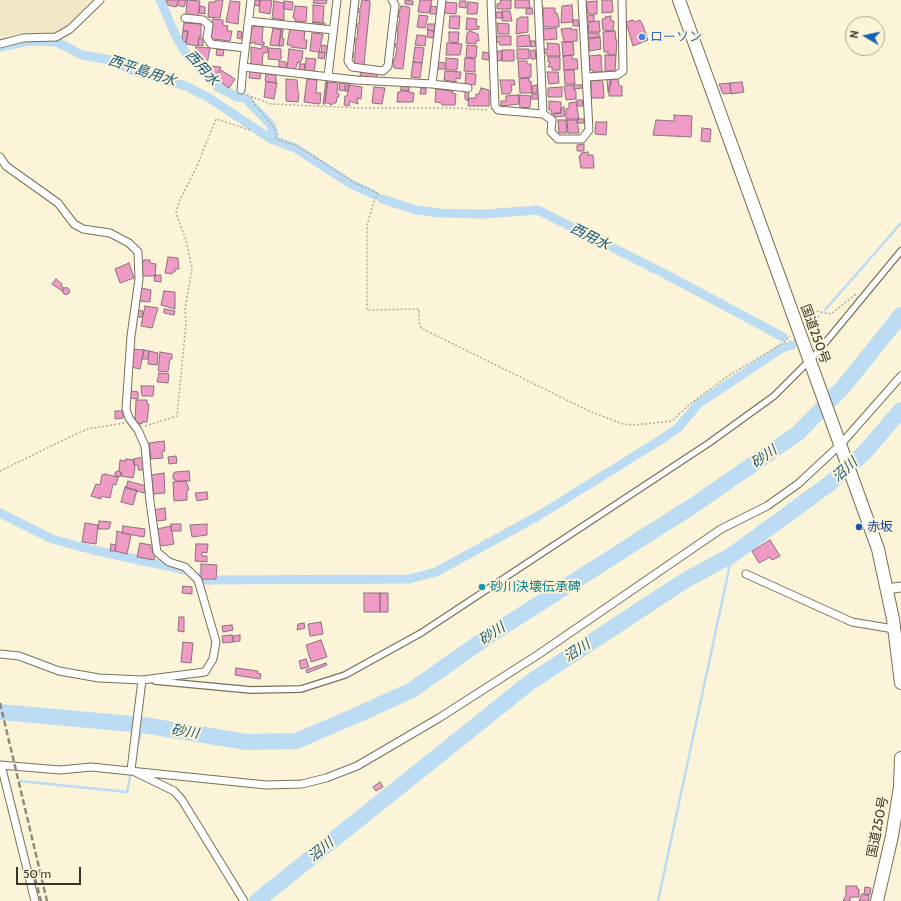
<!DOCTYPE html>
<meta charset="utf-8">
<style>
body{margin:0}
#map{position:relative;width:901px;height:901px;overflow:hidden;background:#fbf4d8;font-family:Cabin,sans-serif}
canvas{display:block}
.north{position:absolute;left:845px;top:16px;width:40px;height:40px;box-sizing:border-box;background:#fbf4d8;border:1px solid #ada892;border-radius:50%;rotate:279deg;font-size:11px;font-weight:700;line-height:16px;text-align:center;color:#38352a}
.north::after{content:'';display:block;margin:auto;width:14px;height:18px;background:#1564b3;clip-path:polygon(50% 0,100% 100%,50% 72%,0 100%)}
.scale{position:absolute;left:16px;top:867px;width:65px;height:18px;box-sizing:border-box;border:2px solid #38352a;border-top:0;padding-left:5px;font-size:12px;line-height:14px;white-space:nowrap;color:#38352a;-webkit-text-stroke:3px #fbf4d8;paint-order:stroke}
</style>
<div id="map">
<canvas width="901" height="901"></canvas>
<div class="north">N</div>
<div class="scale">50 m</div>
</div>
<script>
const ctx = document.querySelector('canvas').getContext('2d');
ctx.lineJoin = 'round';
function fillPath(path, color) { ctx.fillStyle = color; ctx.fill(path, 'evenodd'); }
const shape = rows => new Path2D(rows.map(r => 'M' + r).join(''));
function strokePath(path, color, width, dash) { ctx.strokeStyle = color; ctx.lineWidth = width; ctx.lineCap = dash ? 'butt' : 'round'; ctx.setLineDash(dash || []); ctx.stroke(path); }
function label(font, color, halo, rows, align = 'center') {
  ctx.font = font + ' Cabin,"Noto Sans JP",sans-serif'; ctx.lineWidth = 4; ctx.setLineDash([]); ctx.textBaseline = 'middle'; ctx.strokeStyle = halo; ctx.fillStyle = color; for (const [text, x, y, turn = 0] of rows) {
    ctx.save(); ctx.translate(x, y); ctx.rotate((+turn || 0) * Math.PI / 180); ctx.textAlign = isNaN(turn) ? turn : align; if (halo) ctx.strokeText(text, 0, 0); ctx.fillText(text, 0, 0); ctx.restore();
  }
}
fillPath(shape([
 [0,0,96,0,82,14,55,34,17,34,0,38]
]), '#f1e8c5');
strokePath(shape([
 [825,310,901,223],
 [808,328,819,316],
 [792,345,795,341],
 [136,752,143,725],
 [20,781,127,792,130,777],
 [658,901,732,555]
]), '#bcdcf3', 2.5);
strokePath(shape([
 [160,0,176,36,187,55,218,87,237,97,245,98,271,125,274,135,271,139,295,148,351,184,375,195],
 [0,47,30,41,57,42,82,55,115,61,130,70,186,86,211,99,271,139],
 [382,199,416,210,439,213,484,214,538,210,667,275,783,337],
 [0,513,52,539,93,550,185,570],
 [201,576,205,580,409,579,436,572,538,516,662,439,678,428,698,404,782,348,792,345]
]), '#bcdcf3', 9);
strokePath(shape([
 [0,712,143,725,246,742,296,741,355,716,412,690,490,635,694,505,798,433,844,386,901,315],
 [257,901,529,683,684,581,732,555,829,484,864,453,901,410]
]), '#bcdcf3', 16);
const building = shape([
 [166,0,179,0,176,7,168,5,166,0],
 [179,0,186,0,184,7,177,5,179,0],
 [187,0,200,1,198,16,186,14,187,0],
 [216,0,223,0,220,18,208,17,209,2,215,2,216,0],
 [254,0,260,0,259,6,254,5,254,0],
 [260,0,272,0,270,14,259,12,260,0],
 [314,0,327,0,326,4,313,3,314,0],
 [362,0,370,1,370,4,364,65,354,64,355,57,353,57,353,53,355,54,356,42,354,42,355,39,357,39,358,27,356,27,356,24,359,24,360,12,358,12,358,8,360,9,362,0],
 [405,0,413,1,413,5,405,4,405,0],
 [420,0,432,0,429,13,418,12,420,0],
 [500,0,511,0,511,9,497,9,497,4,501,3,500,0],
 [515,0,529,0,530,8,515,8,515,0],
 [602,0,612,0,613,12,602,13,602,0],
 [230,1,240,2,238,24,226,22,230,1],
 [274,1,284,3,284,20,272,18,274,1],
 [284,1,293,2,292,10,284,9,284,1],
 [460,1,466,1,466,8,459,7,460,1],
 [597,1,597,14,588,14,586,2,597,1],
 [445,2,457,3,456,14,444,13,445,2],
 [468,2,478,3,477,14,467,14,468,2],
 [313,5,324,6,323,23,313,22,313,5],
 [572,5,573,22,561,23,562,6,572,5],
 [200,6,205,7,205,14,199,13,200,6],
 [295,6,307,7,306,22,295,21,295,18,293,18,295,6],
 [401,6,409,7,410,9,403,69,394,68,393,62,394,59,395,59,397,47,395,47,395,44,397,44,398,32,397,32,400,17,398,17,401,6],
 [431,6,437,7,437,14,430,14,431,6],
 [532,8,533,14,526,14,526,9,532,8],
 [543,8,555,8,555,13,557,13,559,19,559,27,543,27,543,8],
 [502,11,510,11,512,21,502,21,502,11],
 [496,12,502,12,503,18,496,18,496,12],
 [419,15,428,16,425,28,417,27,419,15],
 [594,15,594,21,588,22,587,16,594,15],
 [450,16,460,16,459,29,449,28,450,16],
 [611,16,611,21,614,21,613,31,603,30,602,19,605,19,605,17,611,16],
 [521,17,528,17,528,32,516,34,517,19,521,17],
 [467,18,477,19,476,26,479,26,479,29,466,30,467,18],
 [213,19,223,20,223,25,228,26,227,31,232,31,230,41,212,39,210,37,213,19],
 [573,20,578,20,579,26,573,26,573,20],
 [633,20,634,22,640,20,642,23,648,40,633,46,626,22,633,20],
 [599,21,600,32,588,32,589,22,599,21],
 [313,22,325,23,325,26,312,25,313,22],
 [184,23,201,24,201,37,199,37,198,46,186,44,188,31,183,31,184,23],
 [497,23,509,24,509,34,498,34,497,23],
 [428,24,435,24,434,31,427,30,428,24],
 [256,26,263,27,262,42,264,42,264,45,255,44,255,42,249,44,252,27,256,26],
 [273,28,281,30,279,46,270,45,273,28],
 [290,28,305,31,304,40,307,40,306,49,291,47,291,45,287,45,290,28],
 [556,28,557,39,544,40,543,29,556,28],
 [571,28,571,30,577,29,577,41,564,42,561,29,571,28],
 [281,30,283,30,282,38,284,39,283,46,279,46,281,30],
 [428,30,434,31,433,38,427,37,428,30],
 [183,31,188,31,186,43,182,38,183,31],
 [238,31,242,32,241,39,237,38,238,31],
 [470,31,478,34,479,41,476,41,476,44,466,43,467,33,470,31],
 [615,31,616,40,617,40,616,55,608,55,608,52,604,52,603,32,615,31],
 [449,32,459,32,458,43,449,42,449,32],
 [312,33,323,34,319,52,310,51,312,33],
 [588,33,599,33,599,37,588,38,588,33],
 [417,35,426,36,425,46,415,45,417,35],
 [529,35,531,46,517,47,517,36,529,35],
 [496,36,511,36,511,45,500,45,499,42,496,42,496,36],
 [600,37,601,49,589,51,589,39,600,37],
 [199,38,203,39,203,46,198,45,199,38],
 [530,41,535,41,536,46,531,47,530,41],
 [562,42,573,42,574,55,563,56,562,42],
 [447,43,462,44,460,55,446,55,447,43],
 [547,43,559,44,560,56,547,56,547,53,544,53,544,49,548,49,547,43],
 [322,45,327,46,327,53,321,52,322,45],
 [467,45,477,46,476,58,466,57,467,45],
 [262,46,268,47,267,53,263,53,262,66,251,65,251,47,262,49,262,46],
 [196,47,210,48,207,64,202,64,203,58,195,57,196,47],
 [415,47,424,48,422,63,413,62,415,47],
 [269,48,281,49,281,59,280,60,268,59,269,48],
 [217,49,224,50,223,56,216,55,217,49],
 [289,49,303,51,302,59,300,63,298,62,295,70,287,69,289,49],
 [517,49,529,49,529,59,517,59,517,49],
 [502,50,514,50,514,61,502,61,502,50],
 [535,50,536,59,531,59,530,51,535,50],
 [497,51,502,51,502,60,497,61,497,51],
 [319,52,325,53,324,59,318,58,319,52],
 [483,52,489,53,489,60,482,59,483,52],
 [572,55,572,59,577,59,578,69,564,70,563,56,572,55],
 [599,55,601,55,602,72,593,72,593,70,590,70,589,56,599,55],
 [605,55,616,55,615,71,605,71,605,55],
 [548,57,560,57,560,70,552,70,552,67,548,67,550,62,548,62,548,57],
 [306,58,316,59,314,72,305,71,306,58],
 [446,58,458,59,457,70,446,70,446,58],
 [465,58,475,59,475,72,464,71,465,58],
 [279,61,286,62,286,69,279,68,279,61],
 [518,61,527,61,527,64,531,64,531,77,519,78,518,61],
 [413,62,422,63,420,78,411,77,413,62],
 [438,62,445,63,445,69,438,69,438,62],
 [300,64,305,64,304,71,299,70,300,64],
 [208,66,221,67,215,78,205,69,208,66],
 [221,70,235,79,229,88,216,79,221,70],
 [564,70,574,70,575,84,565,84,564,70],
 [250,71,261,72,260,79,249,78,250,71],
 [361,71,377,73,377,78,360,76,361,71],
 [445,71,461,72,460,79,456,78,456,82,444,80,445,71],
 [547,72,558,72,559,83,549,84,547,72],
 [466,73,476,74,475,85,465,84,466,73],
 [266,74,276,75,276,83,265,81,266,74],
 [529,78,529,82,531,81,532,93,520,93,519,79,529,78],
 [286,79,297,80,298,92,299,93,298,102,286,101,286,79],
 [307,79,317,80,316,93,321,93,320,104,304,102,307,79],
 [607,79,611,79,609,92,608,92,607,79],
 [611,79,618,79,619,86,622,86,622,96,609,96,609,86,611,85,611,79],
 [326,80,328,80,325,104,323,104,326,80],
 [500,80,514,80,515,85,511,85,512,89,510,94,502,94,500,80],
 [601,80,603,82,604,98,591,98,591,83,592,81,601,80],
 [266,82,277,83,274,99,264,97,266,82],
 [327,82,338,83,337,93,339,94,339,97,337,97,336,103,333,103,332,105,325,102,327,82],
 [347,82,350,83,348,91,345,91,347,82],
 [742,82,744,92,731,94,730,83,742,82],
 [340,83,345,83,345,91,339,90,340,83],
 [730,83,731,93,723,94,719,84,730,83],
 [349,85,362,87,361,99,357,98,358,104,350,101,349,106,344,105,345,96,347,96,349,85],
 [537,85,537,93,532,93,532,86,537,85],
 [572,85,576,92,576,99,566,100,564,86,572,85],
 [574,85,582,85,582,88,574,89,574,85],
 [401,86,409,87,409,91,401,90,401,86],
 [374,87,385,88,382,104,372,103,374,87],
 [562,87,562,97,548,97,548,88,562,87],
 [421,88,426,88,426,94,420,94,421,88],
 [481,88,489,90,489,106,468,106,469,98,476,98,476,94,479,94,481,88],
 [436,89,453,91,452,93,456,94,455,105,442,105,442,103,435,102,436,89],
 [401,90,414,93,413,102,397,102,398,92,401,92,401,90],
 [465,91,469,91,468,101,465,99,465,91],
 [532,94,538,94,538,99,532,99,532,94],
 [518,95,519,104,501,106,501,101,506,101,506,96,518,95],
 [519,95,531,96,530,107,520,108,519,95],
 [577,100,582,100,583,106,577,106,577,100],
 [549,101,561,102,561,113,552,114,551,110,549,110,549,101],
 [576,102,579,119,566,119,566,109,569,108,569,103,576,102],
 [564,107,565,116,554,117,554,113,561,113,561,108,564,107],
 [674,115,692,116,691,137,653,135,656,120,674,121,674,115],
 [577,119,584,119,584,123,577,123,577,119],
 [558,120,566,120,567,133,559,133,558,120],
 [567,120,577,120,579,133,568,133,567,120],
 [596,122,607,122,606,135,595,134,596,122],
 [702,128,711,129,710,142,701,141,702,128],
 [584,144,584,151,577,151,577,145,584,144],
 [588,152,588,155,593,155,594,168,581,168,579,156,581,156,581,153,588,152],
 [168,257,178,258,179,269,175,269,175,272,172,272,172,274,165,273,168,257],
 [144,260,150,260,150,263,156,264,155,276,143,276,142,264,144,260],
 [129,263,134,278,120,283,115,269,129,263],
 [155,275,161,275,161,282,154,281,155,275],
 [56,279,62,284,61,286,64,288,62,291,52,284,56,279],
 '62.5 291a3.5 3.5 0 1 1 7 0a3.5 3.5 0 1 1-7 0Z',
 [141,288,151,290,150,302,139,301,141,288],
 [164,291,175,292,175,309,161,305,164,291],
 [145,306,158,308,152,328,141,326,145,306],
 [164,309,175,311,174,315,164,313,164,309],
 [138,310,143,311,142,317,137,317,138,310],
 [132,349,144,350,140,369,131,367,132,349],
 [144,350,149,351,148,359,142,359,144,350],
 [149,351,158,353,157,365,148,364,149,351],
 [160,352,172,354,172,359,170,359,168,372,158,371,160,352],
 [159,373,169,374,168,383,157,382,159,373],
 [141,386,154,386,153,396,142,396,141,386],
 [131,391,138,392,138,399,130,398,131,391],
 [136,400,147,400,147,404,149,404,147,422,142,422,142,424,135,422,136,400],
 [115,411,123,411,123,418,115,419,115,411],
 [164,441,165,451,162,452,163,458,151,459,149,443,164,441],
 [176,456,177,463,169,464,168,457,176,456],
 [145,457,146,470,138,470,138,465,134,465,133,459,145,457],
 [126,459,134,460,135,468,133,478,121,476,122,473,119,471,120,460,126,461,126,459],
 '115 474a3 3 0 1 1 6 0a3 3 0 1 1-6 0Z',
 [189,471,190,481,175,481,175,479,173,479,173,474,175,472,189,471],
 [164,473,165,493,154,494,151,475,164,473],
 [105,474,118,477,116,485,113,484,110,498,101,496,101,499,91,496,96,484,100,485,102,475,105,474],
 [128,481,146,486,144,493,126,488,128,481],
 [186,481,189,490,187,490,187,500,174,501,173,482,186,481],
 [125,487,137,490,133,505,121,502,125,487],
 [207,492,208,499,197,501,195,493,207,492],
 [165,508,166,520,155,521,153,510,165,508],
 [99,521,111,522,109,529,98,529,99,521],
 [85,523,98,525,96,544,82,542,85,523],
 [171,524,181,524,181,531,171,531,171,524],
 [207,524,207,535,192,537,190,525,207,524],
 [123,526,145,529,144,537,122,533,123,526],
 [171,526,174,544,162,546,158,541,157,529,171,526],
 [117,531,131,535,127,554,115,551,117,531],
 [770,540,780,556,772,560,770,557,759,563,752,551,770,540],
 [140,543,151,545,150,548,153,548,152,552,155,553,154,560,137,557,140,543],
 [111,544,116,545,115,551,110,551,111,544],
 [196,544,208,544,207,553,202,552,202,556,207,556,207,562,195,561,196,544],
 [201,564,217,565,216,579,201,579,201,564],
 [183,586,192,587,192,594,182,593,183,586],
 [364,593,380,593,380,612,364,612,364,593],
 [380,593,388,593,388,612,380,612,380,593],
 [179,617,184,617,184,632,178,631,179,617],
 [321,622,323,634,310,636,308,624,321,622],
 [304,623,305,628,297,630,298,624,304,623],
 [232,625,233,630,223,632,222,626,232,625],
 [232,635,233,642,223,643,222,636,232,635],
 [240,635,240,641,233,642,233,636,240,635],
 [321,640,327,657,311,662,306,645,321,640],
 [183,642,193,643,191,663,181,662,183,642],
 [306,659,309,667,301,669,299,661,306,659],
 [326,663,327,665,307,673,306,670,326,663],
 [236,668,258,671,257,673,261,674,260,679,235,675,236,668],
 [380,782,383,787,376,791,373,787,380,782],
 [846,886,857,886,857,889,859,889,859,897,850,897,850,901,843,901,846,895,846,886],
 [865,887,871,888,870,895,864,894,865,887],
 [862,894,869,896,869,901,859,901,862,894]
]);
fillPath(building, '#f09ac6');
strokePath(building, '#8c727e', 1);
const pedestrian = shape([
 [155,681,251,690,301,689,345,675,421,633,709,443,774,396,815,355,901,251]
]);
const minor = shape([
 [251,0,243,67,356,80,432,84,468,88],
 [355,0,348,61,352,67,383,71,388,66,395,5,392,0],
 [491,0,495,106,498,110,543,114,552,120,551,132,558,139,582,139,589,130,582,0],
 [538,0,543,114],
 [185,18,203,20,209,25,207,38,211,44,245,48],
 [248,21,333,30],
 [0,44,23,38,56,37,70,29,100,0],
 [328,76,337,0],
 [587,77,617,75,623,71,622,0],
 [432,84,442,0],
 [241,90,243,67],
 [0,157,6,166,58,203,74,224,83,229,110,233,129,243,138,252,139,279,131,336,126,409,129,418,138,430,145,446,150,502,157,552,169,562,185,567,198,580,216,642,213,659,205,672,142,680,99,678,59,671,19,656,0,654],
 [746,574,852,622,894,629],
 [142,680,131,770,174,791,182,800,244,901],
 [0,765,60,770,91,767,266,785,302,784,326,778,357,766,439,718,539,654,721,529,767,506,798,484,841,444,901,376],
 [1,765,35,901]
]);
const tertiary = shape([
 [887,589,901,587]
]);
const trunk = shape([
 [679,0,878,549,893,619,901,683],
 [877,901,892,836,900,787,901,758]
]);
strokePath(pedestrian, '#777158', 8);
strokePath(minor, '#777158', 9);
strokePath(tertiary, '#777158', 11);
strokePath(trunk, '#777158', 14);
strokePath(shape([
 [247,95,271,104,361,108,456,108,488,110],
 [251,97,255,105,275,128,276,139,296,145,355,183,379,194,374,201,367,225,367,310,419,309,419,322,421,328,589,411,623,424,635,425,672,421,690,404,728,376,783,343,790,336],
 [806,322,815,311,831,314,856,294],
 [145,426,177,416,186,323,185,309,192,268,186,240,176,213,179,202,197,166,216,119,250,130],
 [0,471,78,433,88,429,124,423]
]), '#b3ad98', 1.5, [2, 2]);
strokePath(pedestrian, '#fff', 5.5);
strokePath(minor, '#fff', 7);
strokePath(tertiary, '#fff', 9);
strokePath(trunk, '#fff', 12);
strokePath(shape([
 [0,703,47,901],
 [33,870,41,901]
]), '#8f8b78', 2.5, [6, 3]);
for (const [x, y, r, color] of [
 [642,37,4,"#3f7fe0"],
 [859,527,4,"#1a4fb4"],
 [482,587,4,"#0f9aa8"]
]) { const dot = new Path2D(); dot.arc(x, y, r, 0, 2 * Math.PI); ctx.fillStyle = color; ctx.fill(dot); strokePath(dot, '#fbf4d8', 1.5); }
label('13px', '#366cbe', '#fbf4d8', [
 ["ローソン",650,37]
], 'left');
label('13px', '#38352a', '#fbf4d8', [
 ["国道250号",815,334,70],
 ["国道250号",878,827,-79]
]);
label('13px', '#164399', '#fbf4d8', [
 ["赤坂",867,527]
], 'left');
label('13px', '#0d838f', '#fbf4d8', [
 ["砂川決壊伝承碑",490,587]
], 'left');
label('italic 14px', '#1b597f', '#fbf4d8', [
 ["西用水",202,68,48],
 ["西平島用水",142,71,18],
 ["西用水",590,237,27],
 ["砂川",764,457,-35],
 ["沼川",845,470,-42],
 ["砂川",492,634,-34],
 ["沼川",577,651,-33],
 ["砂川",185,732,9],
 ["沼川",321,850,-39]
]);
</script>
